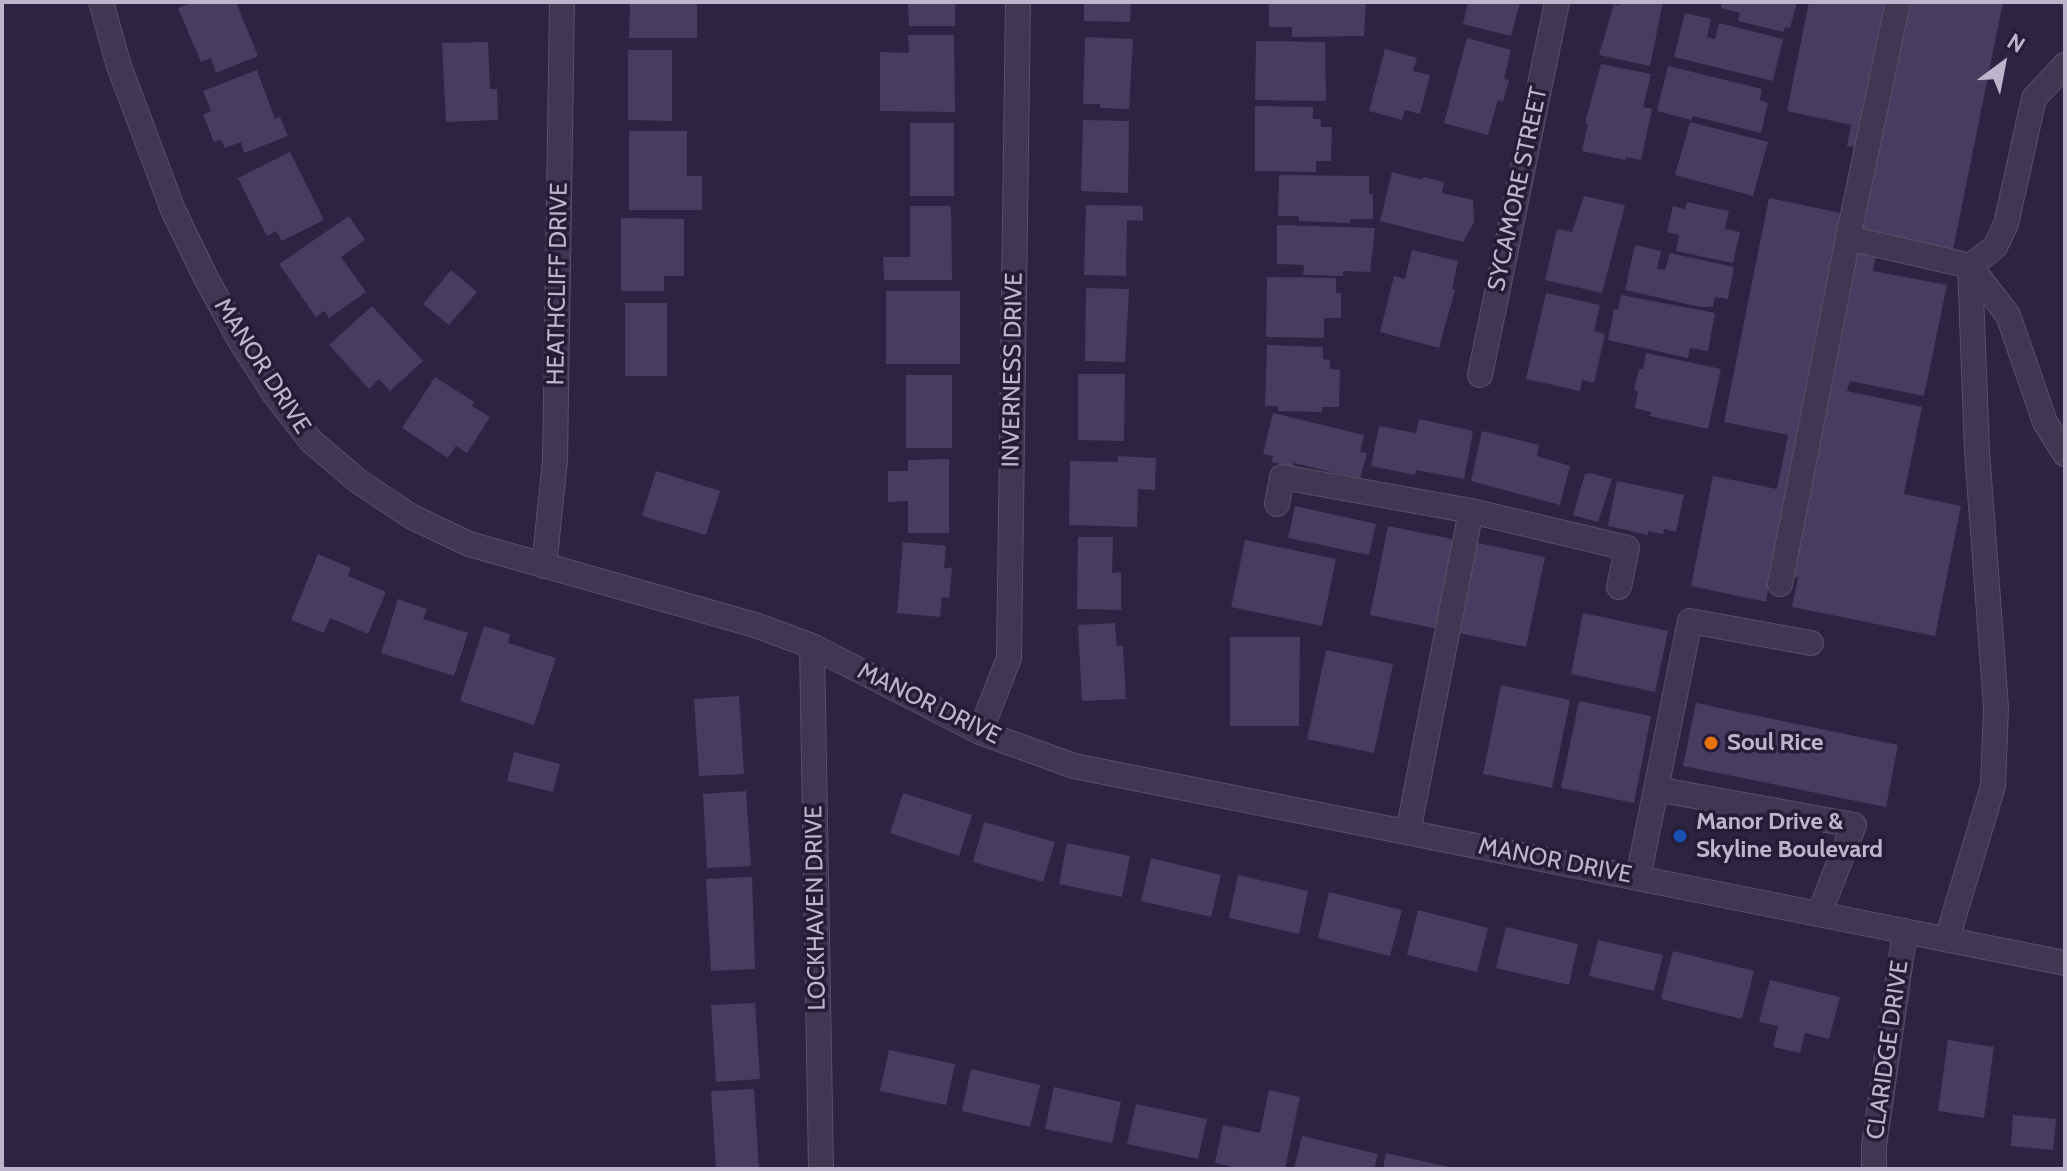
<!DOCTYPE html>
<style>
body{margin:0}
#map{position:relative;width:2067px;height:1171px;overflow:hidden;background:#2d2342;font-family:Cabin,sans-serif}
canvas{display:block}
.frame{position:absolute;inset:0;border:4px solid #bdb5cc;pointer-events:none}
.north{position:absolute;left:1963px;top:24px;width:80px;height:80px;-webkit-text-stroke:6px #251d37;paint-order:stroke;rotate:32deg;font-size:22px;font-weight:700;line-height:32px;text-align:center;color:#bdb5cc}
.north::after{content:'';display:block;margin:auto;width:28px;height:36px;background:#bdb5cc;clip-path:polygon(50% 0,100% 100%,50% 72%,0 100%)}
</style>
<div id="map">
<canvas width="2067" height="1171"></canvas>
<div class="frame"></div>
<div class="north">N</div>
</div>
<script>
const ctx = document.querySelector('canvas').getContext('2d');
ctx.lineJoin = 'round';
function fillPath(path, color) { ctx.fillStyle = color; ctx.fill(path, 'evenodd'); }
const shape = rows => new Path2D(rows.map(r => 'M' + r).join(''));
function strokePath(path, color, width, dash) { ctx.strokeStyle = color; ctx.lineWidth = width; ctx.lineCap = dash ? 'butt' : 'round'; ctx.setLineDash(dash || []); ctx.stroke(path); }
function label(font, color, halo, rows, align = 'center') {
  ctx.font = font + ' Cabin,sans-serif'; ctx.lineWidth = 7; ctx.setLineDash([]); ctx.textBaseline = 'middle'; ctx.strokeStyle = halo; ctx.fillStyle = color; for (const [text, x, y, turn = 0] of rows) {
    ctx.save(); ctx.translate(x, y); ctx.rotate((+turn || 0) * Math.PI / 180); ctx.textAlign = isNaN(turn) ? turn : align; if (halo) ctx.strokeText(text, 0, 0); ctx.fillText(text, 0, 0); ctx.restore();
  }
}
fillPath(shape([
 [193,2,236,2,258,56,216,73,211,58,201,62,178,8],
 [630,2,697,2,697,38,629,38],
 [908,2,955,2,955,26,909,26],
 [1084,2,1131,2,1130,22,1084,21],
 [1269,2,1366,2,1364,36,1292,37,1292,27,1269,27],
 [1468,2,1520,2,1511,36,1463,24],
 [1620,2,1663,2,1650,66,1599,55,1614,4,1620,6],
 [1722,2,1797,2,1790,28,1785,27,1783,32,1738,21,1740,13,1721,8],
 [1809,2,2003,2,1953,250,1880,235,1873,271,1947,285,1924,396,1850,381,1847,391,1922,407,1904,494,1961,506,1935,636,1792,607,1798,578,1771,573,1766,602,1691,586,1713,476,1777,489,1788,435,1724,422,1769,198,1841,213,1854,147,1847,146,1851,125,1787,111],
 [1685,13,1711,19,1707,37,1715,39,1719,23,1783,39,1773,81,1674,57],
 [908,35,954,35,955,112,880,111,880,52,909,53],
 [1085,37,1133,39,1129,109,1100,108,1100,104,1083,104],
 [1467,38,1511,50,1504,79,1509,80,1503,102,1498,100,1488,135,1444,123],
 [1256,41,1325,42,1326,101,1255,100],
 [488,42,490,89,497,89,498,120,446,122,442,43],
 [1385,49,1417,58,1413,71,1430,75,1420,114,1405,110,1402,120,1369,111],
 [628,50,672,50,672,121,628,120],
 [1601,64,1651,74,1643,107,1652,109,1641,160,1626,157,1625,160,1582,151,1588,124,1585,123],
 [1668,66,1762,89,1760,100,1768,103,1761,133,1693,116,1691,120,1657,111],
 [257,70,275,119,280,117,288,136,244,153,241,142,225,148,221,140,214,142,203,115,211,111,203,91],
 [1255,106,1313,107,1313,119,1321,119,1321,127,1332,127,1331,161,1316,161,1316,172,1255,171],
 [1083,120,1129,121,1128,193,1081,191],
 [1690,122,1768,142,1753,196,1675,175],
 [910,123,954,123,954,196,910,196],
 [629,131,687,131,687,176,702,176,702,210,629,210],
 [290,152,324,220,282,241,276,231,267,236,238,178],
 [1392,172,1422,180,1423,177,1444,182,1442,193,1473,200,1474,222,1463,242,1380,221],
 [1279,175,1369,176,1369,194,1373,194,1373,219,1350,219,1350,223,1299,221,1299,216,1278,216],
 [1584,196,1625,205,1602,293,1545,280,1557,229,1572,232],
 [1687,202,1729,211,1725,229,1740,232,1733,263,1676,251,1679,235,1667,232,1673,206,1685,209],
 [1086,205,1143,206,1143,221,1127,220,1126,276,1084,275],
 [910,206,951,206,952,280,884,280,883,257,910,257],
 [349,216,365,240,341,257,366,292,329,318,324,311,316,317,279,264],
 [621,218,684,219,684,276,664,276,664,291,621,291],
 [1277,225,1375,228,1370,272,1343,271,1343,276,1303,275,1304,265,1277,264],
 [1635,245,1661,251,1657,269,1665,270,1670,253,1734,267,1728,299,1715,297,1713,307,1700,307,1625,290],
 [1412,250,1458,261,1452,289,1455,290,1439,348,1380,332,1394,276,1405,279],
 [451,270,477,292,449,325,423,304],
 [1267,277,1336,278,1336,293,1341,293,1341,318,1324,318,1324,338,1266,337],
 [1086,288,1129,289,1125,362,1085,361],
 [886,291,960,291,960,364,886,364],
 [1546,293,1600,305,1594,331,1605,334,1594,383,1582,380,1580,391,1526,379],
 [1621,295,1715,313,1708,351,1690,348,1688,358,1608,340,1614,309,1618,310],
 [625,303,667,303,667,376,625,376],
 [372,306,423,361,390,391,379,379,369,389,329,345],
 [1267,345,1323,347,1323,359,1330,360,1330,369,1340,370,1339,407,1322,407,1322,412,1278,411,1278,406,1265,406],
 [1646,353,1721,369,1708,429,1650,416,1651,412,1635,408,1638,391,1634,390,1639,369,1643,369],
 [1078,374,1125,374,1124,441,1078,440],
 [906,375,952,375,952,448,906,448],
 [435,377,474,402,472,406,490,417,467,453,456,446,448,458,402,428],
 [1273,413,1364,435,1360,452,1367,453,1360,479,1294,463,1293,467,1272,462,1273,456,1263,454],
 [1419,419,1473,431,1464,479,1416,470,1415,475,1371,466,1379,426,1416,433],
 [1482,431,1539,445,1537,456,1570,466,1560,505,1471,481],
 [1118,456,1156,458,1155,490,1138,489,1137,527,1069,525,1070,461,1118,462],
 [949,459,949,533,908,533,908,501,888,502,888,471,908,471,908,460],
 [656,471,720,491,706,535,642,516],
 [1590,473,1612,479,1598,522,1573,515,1585,474],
 [1617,481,1684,495,1676,532,1664,529,1663,534,1648,531,1648,535,1608,526],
 [1295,506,1376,524,1369,555,1288,538],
 [1388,526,1462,541,1443,630,1370,615],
 [1078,537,1113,537,1112,573,1121,572,1121,610,1077,609],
 [1245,540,1336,559,1322,626,1231,607],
 [903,542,946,546,944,568,952,568,949,598,942,597,940,617,897,613],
 [1473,542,1545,557,1526,647,1454,632],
 [318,554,351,568,348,576,386,592,368,634,330,618,324,633,291,620],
 [398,599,427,609,423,619,468,633,454,676,381,653],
 [1583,613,1668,631,1655,692,1571,674],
 [1115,623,1117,646,1123,646,1126,699,1082,701,1078,625],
 [484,626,510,634,508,643,556,658,534,725,460,701],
 [1230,637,1300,637,1299,726,1230,726],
 [1326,650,1393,664,1374,753,1307,739],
 [1501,685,1570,700,1552,788,1483,774],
 [739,696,744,774,699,776,694,699],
 [1579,701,1651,716,1634,803,1561,788],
 [1696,703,1898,745,1886,807,1683,766],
 [514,752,560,764,553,792,507,781],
 [746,791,751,866,707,868,703,794],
 [903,793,972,815,959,856,890,833],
 [984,822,1055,842,1043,882,973,862],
 [1067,843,1130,856,1122,897,1059,884],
 [1151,858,1221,875,1211,917,1141,901],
 [1238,875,1308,891,1299,934,1229,918],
 [752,877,755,969,711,971,706,879],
 [1329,892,1402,910,1390,956,1318,938],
 [1418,910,1488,928,1477,972,1407,955],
 [1506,927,1578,944,1569,985,1496,968],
 [1598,940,1663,955,1654,991,1589,976],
 [1673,951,1754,971,1742,1019,1661,999],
 [1770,980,1840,997,1829,1039,1805,1033,1800,1053,1773,1047,1778,1026,1759,1022],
 [755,1003,760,1079,716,1082,711,1005],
 [1948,1040,1994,1047,1984,1118,1938,1111],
 [889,1050,955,1064,946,1105,880,1091],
 [971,1069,1040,1085,1030,1127,962,1111],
 [1054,1087,1121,1102,1112,1143,1045,1129],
 [754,1089,759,1169,716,1169,711,1091],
 [1269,1090,1300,1097,1285,1169,1241,1169,1215,1163,1223,1125,1260,1133],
 [1136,1104,1207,1119,1198,1159,1127,1144],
 [2013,1115,2056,1119,2053,1150,2011,1146],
 [1302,1136,1378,1154,1374,1169,1294,1169],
 [1386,1153,1453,1168,1453,1169,1383,1169]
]), '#483d60');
const minor = shape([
 [101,2,119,66,173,210,206,278,241,342,275,395,311,441,358,481,412,517,469,544,755,625,812,646,980,732,1074,766,2065,963],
 [1898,2,1848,238,1970,266,2008,315,2045,422,2065,454],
 [1970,266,1995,247,2006,224,2034,98,2065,65],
 [1480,375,1557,2],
 [1277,504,1282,477,1471,511],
 [544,566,555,461,562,2],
 [1780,584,1848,238],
 [812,646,821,1169],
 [980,732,1009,658,1018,2],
 [1656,789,1690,621,1811,643],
 [1408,832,1471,511,1627,548,1619,587],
 [1638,878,1656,789,1854,825,1819,914],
 [1947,939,1993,786,1996,707,1977,451,1970,266],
 [1874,1169,1874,1146,1905,931]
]);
strokePath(minor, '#585069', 26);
strokePath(minor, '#403852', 24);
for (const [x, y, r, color] of [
 [1711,743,8,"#e8710a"],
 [1680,836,8,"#1a4fb4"]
]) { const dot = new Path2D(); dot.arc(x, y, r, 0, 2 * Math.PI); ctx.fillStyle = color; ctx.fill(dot); strokePath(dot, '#251d37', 3); }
label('24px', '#bdb5cc', '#251d37', [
 ["SYCAMORE STREET",1518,189,-78],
 ["HEATHCLIFF DRIVE",558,284,-89],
 ["MANOR DRIVE",262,366,57],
 ["INVERNESS DRIVE",1013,370,-89],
 ["MANOR DRIVE",929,704,26],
 ["MANOR DRIVE",1555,861,11],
 ["LOCKHAVEN DRIVE",816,908,-91],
 ["CLARIDGE DRIVE",1888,1050,-82]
]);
label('bold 24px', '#bdb5cc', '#251d37', [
 ["Soul Rice",1727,743],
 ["Manor Drive &",1696,822],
 ["Skyline Boulevard",1696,850]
], 'left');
</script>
